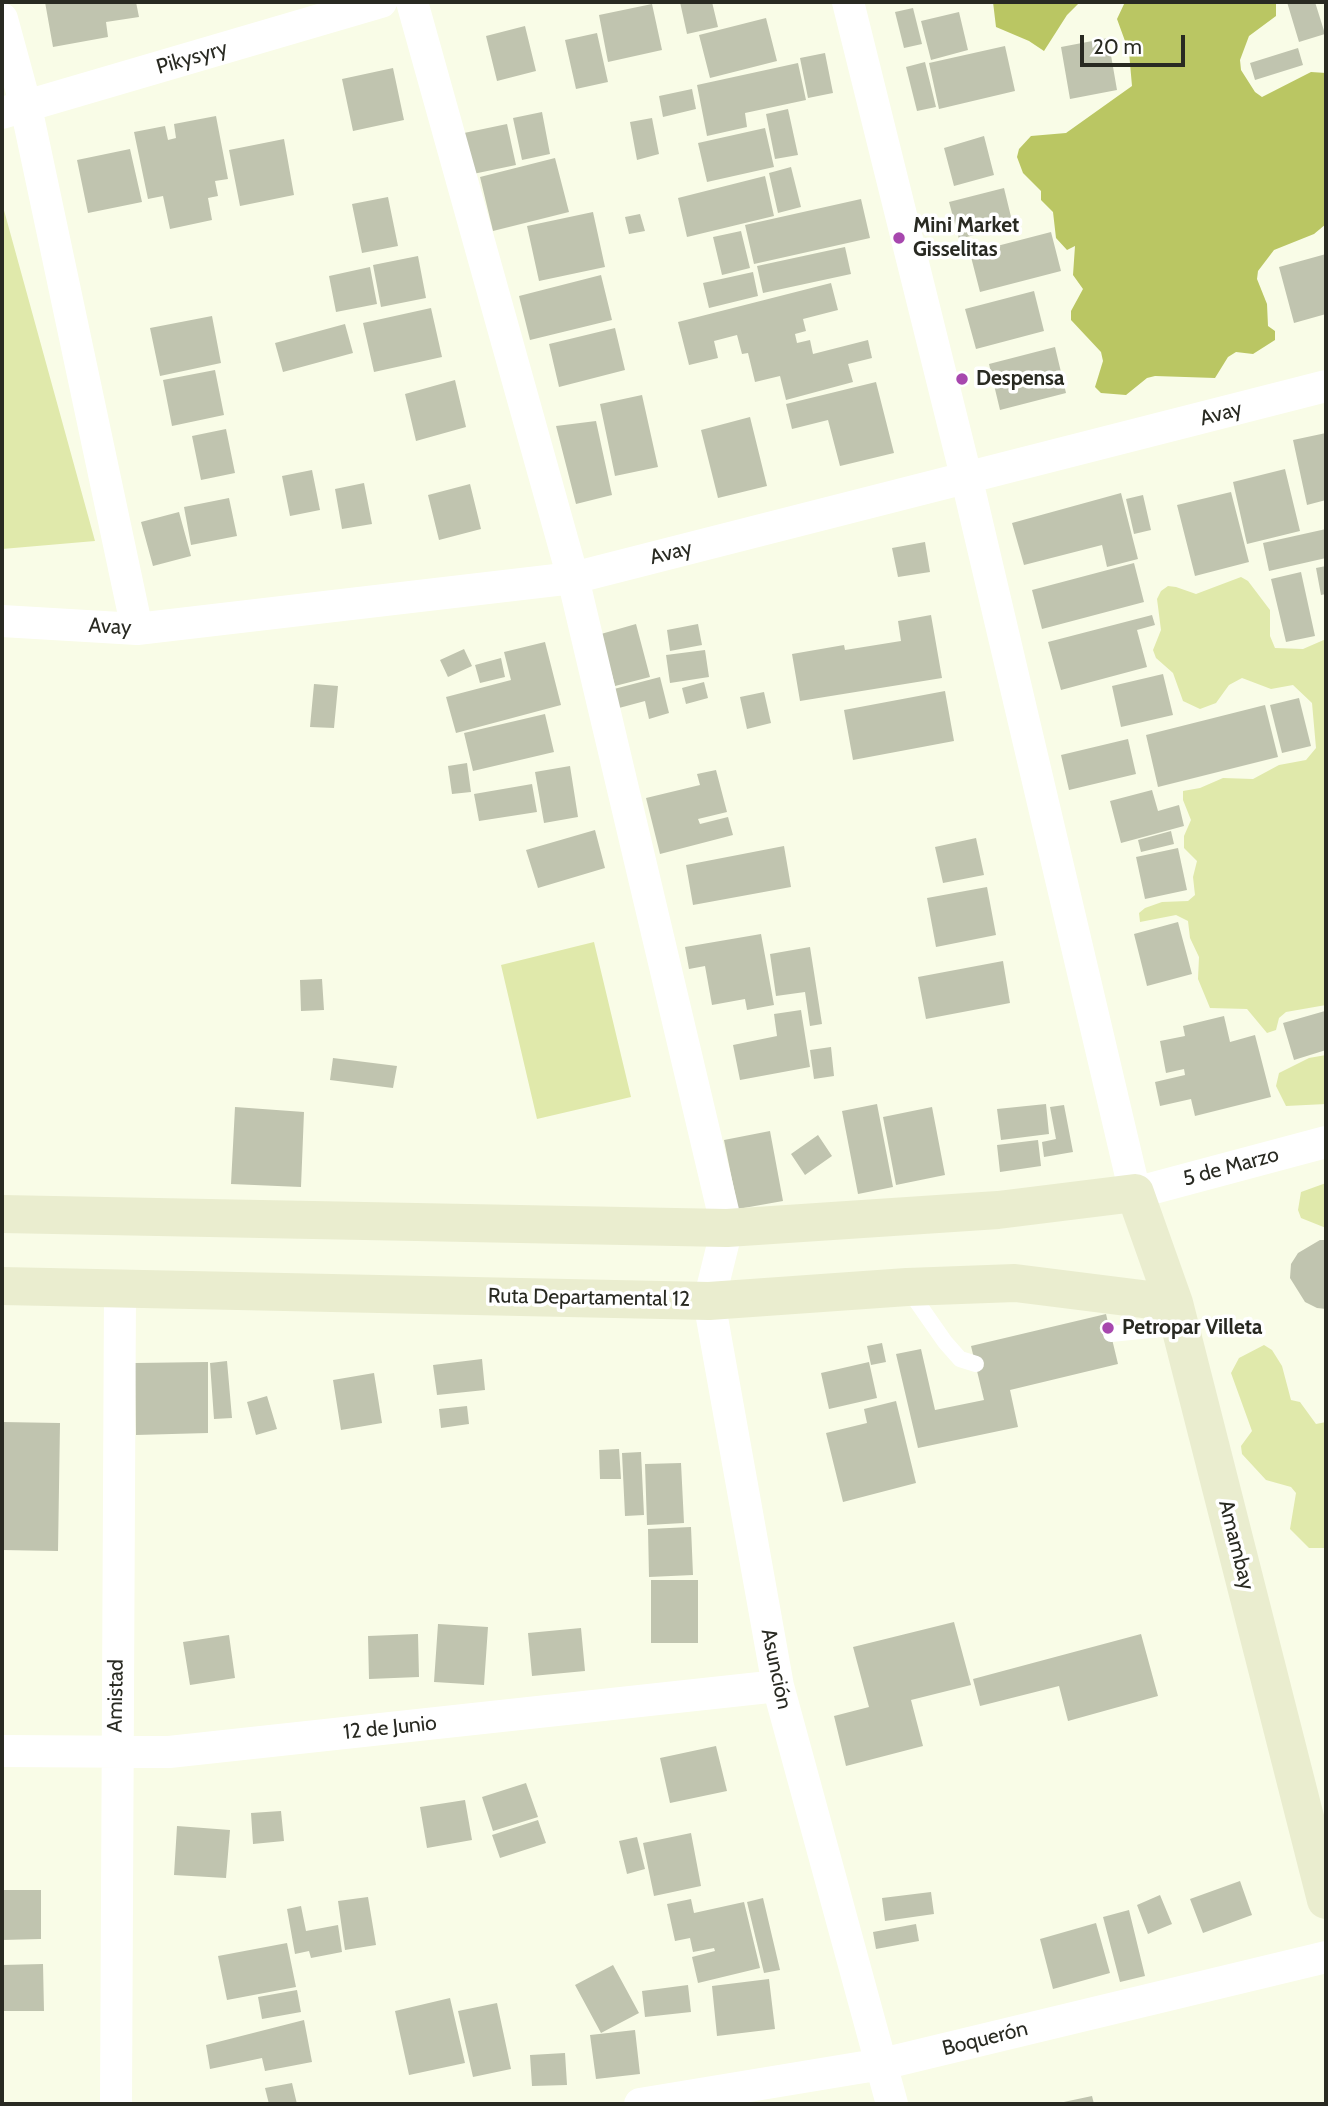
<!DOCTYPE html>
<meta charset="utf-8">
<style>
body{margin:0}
#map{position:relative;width:1328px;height:2106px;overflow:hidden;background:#f9fce7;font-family:Cabin,sans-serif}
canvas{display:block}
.frame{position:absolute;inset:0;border:4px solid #292a22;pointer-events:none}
.scale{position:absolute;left:1080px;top:35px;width:105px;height:32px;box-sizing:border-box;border:4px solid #292a22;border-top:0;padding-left:9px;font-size:21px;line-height:24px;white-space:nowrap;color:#292a22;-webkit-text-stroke:5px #fff;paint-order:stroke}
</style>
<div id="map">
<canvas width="1328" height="2106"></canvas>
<div class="frame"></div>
<div class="scale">20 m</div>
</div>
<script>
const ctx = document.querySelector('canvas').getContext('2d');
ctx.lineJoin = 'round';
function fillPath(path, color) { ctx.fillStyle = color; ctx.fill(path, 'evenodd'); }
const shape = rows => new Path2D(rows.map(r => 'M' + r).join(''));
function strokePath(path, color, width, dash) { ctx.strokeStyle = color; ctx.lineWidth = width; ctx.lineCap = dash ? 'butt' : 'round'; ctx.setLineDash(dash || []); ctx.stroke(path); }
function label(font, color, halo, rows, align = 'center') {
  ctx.font = font + ' Cabin,sans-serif'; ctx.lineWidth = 7; ctx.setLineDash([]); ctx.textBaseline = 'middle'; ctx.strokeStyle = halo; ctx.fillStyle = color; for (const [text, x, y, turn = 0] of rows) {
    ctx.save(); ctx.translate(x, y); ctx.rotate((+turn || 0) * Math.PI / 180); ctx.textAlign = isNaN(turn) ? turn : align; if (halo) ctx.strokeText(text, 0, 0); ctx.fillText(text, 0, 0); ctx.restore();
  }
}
fillPath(shape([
 [2,203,95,541,2,549],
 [1241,577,1248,581,1270,610,1270,636,1275,648,1303,649,1326,639,1326,1005,1286,1012,1279,1018,1276,1030,1267,1033,1247,1009,1210,1008,1198,979,1199,957,1190,938,1188,921,1176,915,1140,922,1139,913,1145,908,1162,902,1188,901,1195,895,1193,877,1197,861,1184,848,1184,836,1191,820,1183,800,1183,791,1200,788,1223,778,1253,779,1279,765,1306,760,1316,748,1312,703,1293,685,1271,689,1242,678,1229,685,1216,703,1200,709,1183,701,1173,673,1156,658,1153,650,1161,630,1157,599,1161,591,1168,586,1176,587,1196,594],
 [594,942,631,1097,537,1119,501,965],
 [1326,1055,1326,1104,1286,1106,1276,1086,1279,1073,1309,1058],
 [1326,1183,1326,1228,1301,1218,1298,1210,1301,1192],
 [1264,1345,1272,1350,1282,1366,1291,1400,1300,1402,1316,1424,1326,1422,1325,1548,1309,1548,1290,1529,1296,1493,1291,1487,1266,1480,1242,1454,1241,1446,1252,1431,1231,1373,1239,1358]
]), '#e0e9ab');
fillPath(shape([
 [993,2,1080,2,1067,15,1044,51,1029,41,996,27],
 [1125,2,1276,2,1276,16,1249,36,1240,60,1241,70,1255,92,1262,97,1311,72,1326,73,1326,224,1314,234,1274,250,1258,271,1257,279,1267,304,1268,326,1275,331,1275,340,1253,354,1236,352,1228,357,1215,378,1155,376,1147,378,1126,395,1101,393,1095,387,1103,361,1101,352,1071,320,1071,311,1083,289,1073,275,1075,246,1067,250,1056,238,1053,212,1041,200,1041,191,1023,173,1017,157,1019,149,1031,136,1066,133,1132,86,1129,52,1117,19]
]), '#bac663');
fillPath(shape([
 [45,2,136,2,139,17,106,22,108,37,53,47],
 [680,2,712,2,718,27,687,34],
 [1287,2,1315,2,1325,34,1299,42],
 [652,4,662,50,608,62,599,15],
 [913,8,922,44,904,48,895,12],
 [959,12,968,50,931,60,921,21],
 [766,18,777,61,710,78,699,35],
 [525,26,536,71,497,81,486,36],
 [597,33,608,82,576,89,565,40],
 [1108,38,1117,90,1070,99,1061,47],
 [1005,46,1015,91,939,109,929,63],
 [1298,48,1303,65,1255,80,1250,63],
 [825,53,833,93,808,98,800,58],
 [925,62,936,107,917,111,906,67],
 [798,63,806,100,745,113,747,127,707,136,697,85],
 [393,68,404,120,353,131,342,79],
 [692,89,696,109,663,117,659,96],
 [788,109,798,155,775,159,766,114],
 [542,112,550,154,522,160,513,118],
 [216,116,228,179,215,181,218,196,208,198,212,220,170,229,163,196,148,199,134,132,165,126,168,140,176,138,174,124],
 [652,118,659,154,637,160,630,122],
 [507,124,516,165,473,174,464,133],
 [765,128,774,167,707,182,698,143],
 [984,136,994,175,954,186,944,148],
 [284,139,294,195,240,206,229,150],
 [130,149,142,202,88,213,77,160],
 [555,158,569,212,493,231,480,177],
 [791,167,801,207,778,213,769,173],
 [765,176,774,216,687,237,678,198],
 [1004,188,1013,225,959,239,949,202],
 [388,197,398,246,362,253,352,204],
 [861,199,870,238,754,264,745,225],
 [593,212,605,267,539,281,527,226],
 [640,214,645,231,629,234,625,217],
 [741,231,750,268,722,275,713,237],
 [1051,232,1061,271,980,292,970,253],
 [845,247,851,274,763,293,757,266],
 [1326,254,1326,314,1294,323,1279,267],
 [418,256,426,298,381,307,373,265],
 [370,267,377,304,336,312,329,276],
 [753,272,758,296,709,308,703,283],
 [601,275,612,320,530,340,519,296],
 [831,283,838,310,803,319,806,331,795,334,797,343,810,340,813,354,868,340,872,358,848,364,853,382,786,400,780,376,755,382,748,353,742,354,737,335,714,341,718,358,689,365,678,322],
 [1034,291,1044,331,976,349,965,309],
 [431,308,442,357,374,372,363,323],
 [212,316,221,363,160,376,150,328],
 [345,324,353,353,283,372,275,343],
 [615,328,625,370,559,387,549,344],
 [1055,347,1066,393,1000,410,989,364],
 [215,370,224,415,172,426,163,380],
 [455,380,466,427,416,441,405,394],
 [876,382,894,453,840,466,828,420,792,429,786,404],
 [642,395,658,467,615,476,600,404],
 [750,417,767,486,718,498,701,430],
 [596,421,612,495,576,504,556,426],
 [226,429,235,473,201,480,192,436],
 [1326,433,1326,500,1307,505,1293,440],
 [1285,469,1300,531,1247,544,1233,482],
 [312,470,320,510,290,516,282,476],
 [364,483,372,524,342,529,335,489],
 [470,484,481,529,439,540,428,495],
 [1231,492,1249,562,1195,576,1177,505],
 [1121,493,1138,559,1107,567,1102,545,1024,565,1012,523],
 [1143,495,1151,530,1134,534,1126,499],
 [229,498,237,536,191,545,184,507],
 [179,512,191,556,153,566,141,522],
 [1326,529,1326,558,1269,571,1263,543],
 [925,542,930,572,898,577,892,548],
 [1134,563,1144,602,1042,629,1032,590],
 [1326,566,1326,594,1321,595,1316,568],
 [1301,572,1315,636,1286,642,1271,579],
 [931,615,942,678,800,701,792,654,844,645,845,650,901,641,898,621],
 [1152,615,1155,625,1137,630,1147,667,1061,690,1048,642],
 [636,624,650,677,615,686,601,634],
 [698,624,702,645,670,651,667,630],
 [545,642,561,705,456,733,446,697,511,680,504,652],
 [464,649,472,666,448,677,440,660],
 [705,650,709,677,670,683,666,655],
 [501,658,505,677,480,683,475,665],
 [1163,674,1173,715,1121,727,1112,686],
 [660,677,669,713,649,719,645,701,619,708,614,689],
 [704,682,708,698,686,704,682,688],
 [314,684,338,686,334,728,310,727],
 [945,691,954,741,853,760,844,710],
 [764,692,771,723,747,729,740,697],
 [1299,698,1311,746,1282,753,1270,705],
 [1265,705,1278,757,1158,787,1146,735],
 [545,714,554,752,473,771,464,733],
 [1128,739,1136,774,1069,790,1061,755],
 [467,763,471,792,452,794,448,766],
 [570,766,578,817,544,823,535,772],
 [716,770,727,812,698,819,700,824,728,817,733,835,660,854,646,798,700,785,697,774],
 [532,784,537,812,479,821,474,794],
 [1152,790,1158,811,1179,805,1184,826,1121,843,1110,801],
 [595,830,605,868,538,888,526,850],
 [1171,831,1174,844,1141,852,1138,840],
 [976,838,984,875,943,883,935,847],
 [784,846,791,887,693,905,686,865],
 [1178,848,1187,890,1145,899,1136,857],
 [987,887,996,935,936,947,927,898],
 [1178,922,1192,974,1147,986,1134,934],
 [761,934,774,1005,747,1010,745,999,712,1005,705,966,689,969,685,947],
 [810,947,822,1024,810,1026,805,992,776,996,770,954],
 [1003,961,1010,1003,926,1019,918,977],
 [322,979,324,1010,301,1011,300,980],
 [801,1010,810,1067,740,1080,733,1045,777,1036,774,1014],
 [1325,1011,1326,1050,1294,1060,1283,1023],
 [1224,1016,1230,1042,1255,1035,1271,1097,1195,1116,1191,1099,1160,1106,1155,1082,1185,1075,1184,1069,1166,1073,1160,1041,1185,1036,1183,1026],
 [831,1047,834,1076,814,1079,810,1050],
 [333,1058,397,1066,393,1088,330,1080],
 [877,1104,893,1187,858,1194,842,1111],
 [1046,1104,1049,1134,1001,1140,997,1109],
 [1064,1105,1073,1152,1044,1157,1042,1142,1056,1139,1050,1107],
 [235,1107,304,1112,301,1187,231,1184],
 [932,1107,945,1175,896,1185,883,1117],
 [770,1131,783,1201,738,1209,724,1140],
 [818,1135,832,1156,805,1175,791,1154],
 [1038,1140,1041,1166,1000,1172,997,1145],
 [1320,1240,1326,1240,1326,1309,1317,1308,1305,1302,1290,1278,1291,1264,1298,1253],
 [1106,1314,1118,1364,1010,1390,1018,1427,918,1448,896,1354,921,1349,935,1410,984,1400,971,1346],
 [882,1343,886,1362,871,1365,867,1346],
 [482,1359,485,1390,437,1395,433,1365],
 [227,1361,232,1418,214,1419,210,1363],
 [208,1362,208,1433,136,1435,135,1363],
 [869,1362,877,1398,829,1409,821,1373],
 [374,1373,382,1423,341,1430,333,1380],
 [267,1396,277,1429,256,1435,247,1402],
 [896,1401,916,1483,843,1502,826,1433,867,1423,864,1409],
 [467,1406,469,1424,441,1428,439,1409],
 [2,1422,60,1423,58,1551,2,1550],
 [619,1449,621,1479,600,1479,599,1450],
 [641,1452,644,1515,625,1516,622,1453],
 [681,1463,684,1523,647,1525,645,1464],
 [691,1527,693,1575,649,1577,648,1529],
 [651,1580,698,1580,698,1643,651,1643],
 [954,1622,971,1685,911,1700,923,1746,846,1766,834,1716,869,1707,853,1647],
 [438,1624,488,1627,484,1685,434,1682],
 [581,1628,585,1671,532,1676,528,1633],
 [418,1634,419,1677,369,1679,368,1636],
 [1141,1634,1158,1696,1068,1721,1059,1686,980,1706,973,1679],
 [229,1635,235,1678,190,1685,183,1642],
 [716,1746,727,1791,670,1803,660,1758],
 [526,1783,538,1817,493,1831,482,1797],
 [465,1800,472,1840,427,1848,420,1807],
 [281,1811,284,1841,253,1844,251,1813],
 [538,1820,546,1843,500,1858,492,1835],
 [177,1826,230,1830,226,1878,174,1875],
 [691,1833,701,1886,654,1896,643,1843],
 [637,1837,645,1869,627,1874,619,1841],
 [1240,1881,1252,1915,1203,1933,1190,1899],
 [2,1890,41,1890,41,1939,2,1940],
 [931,1892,934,1914,885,1921,882,1898],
 [1160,1895,1172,1924,1148,1934,1137,1905],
 [368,1897,376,1945,345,1950,338,1901],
 [763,1898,780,1970,764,1973,747,1902],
 [691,1899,694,1913,744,1902,760,1968,698,1983,692,1957,715,1951,714,1948,693,1952,690,1938,675,1941,667,1904],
 [301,1906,306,1931,338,1925,342,1952,311,1958,309,1951,295,1954,287,1909],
 [1129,1910,1145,1976,1120,1982,1103,1917],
 [1096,1923,1110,1973,1053,1989,1040,1939],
 [916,1924,919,1941,876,1949,873,1932],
 [287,1943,296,1987,227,2000,218,1956],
 [43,1964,44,2011,2,2011,2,1965],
 [613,1965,639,2013,601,2033,575,1985],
 [769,1979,775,2029,717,2036,712,1986],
 [688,1985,691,2012,645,2017,642,1991],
 [297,1990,301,2012,262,2019,258,1997],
 [450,1998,465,2063,409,2075,395,2011],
 [497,2003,511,2069,473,2077,458,2011],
 [304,2020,312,2062,265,2071,262,2058,210,2069,206,2045],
 [635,2030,640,2074,596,2079,590,2035],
 [565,2053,567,2085,532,2086,530,2055],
 [292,2083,297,2104,269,2104,265,2088],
 [1092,2096,1094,2104,1059,2104,1059,2103]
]), '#c0c4af');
strokePath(shape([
 [908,1289,945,1342,960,1359,976,1364],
 [1111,1334,1180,1327]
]), '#fff', 16);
strokePath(shape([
 [412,2,573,578,727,1228,709,1301,778,1686,892,2104],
 [848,2,967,480,1135,1193,1326,1142],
 [2,19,26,107,137,629],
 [2,113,381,2],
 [2,621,137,629,573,578,1326,386],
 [2,1751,169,1752,778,1686],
 [116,2104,120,1288],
 [640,2104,882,2064,1326,1957]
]), '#fff', 32);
strokePath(shape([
 [2,1214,727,1228,998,1210,1135,1193,1174,1303,1326,1900],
 [2,1286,709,1301,907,1287,1015,1283,1174,1303]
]), '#eaedcf', 38);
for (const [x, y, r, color] of [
 [899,238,7,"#a747ae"],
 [962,379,7,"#a747ae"],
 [1108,1328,7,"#a747ae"]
]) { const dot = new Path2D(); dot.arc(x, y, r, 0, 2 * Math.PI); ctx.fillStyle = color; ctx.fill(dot); strokePath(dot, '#fff', 2.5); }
label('21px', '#292a22', '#fff', [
 ["Pikysyry",192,58,-16],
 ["Avay",1221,414,-15],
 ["Avay",671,553,-14],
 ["Avay",110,627,3],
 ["5 de Marzo",1231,1167,-15],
 ["Ruta Departamental 12",589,1298,1],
 ["Amambay",1236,1545,76],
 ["Asunción",776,1669,78],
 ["Amistad",116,1696,-89],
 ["12 de Junio",390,1728,-6],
 ["Boquerón",985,2039,-14]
]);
label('bold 21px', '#292a22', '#fff', [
 ["Mini Market",913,226],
 ["Gisselitas",913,250],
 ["Despensa",976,379],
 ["Petropar Villeta",1122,1328]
], 'left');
</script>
